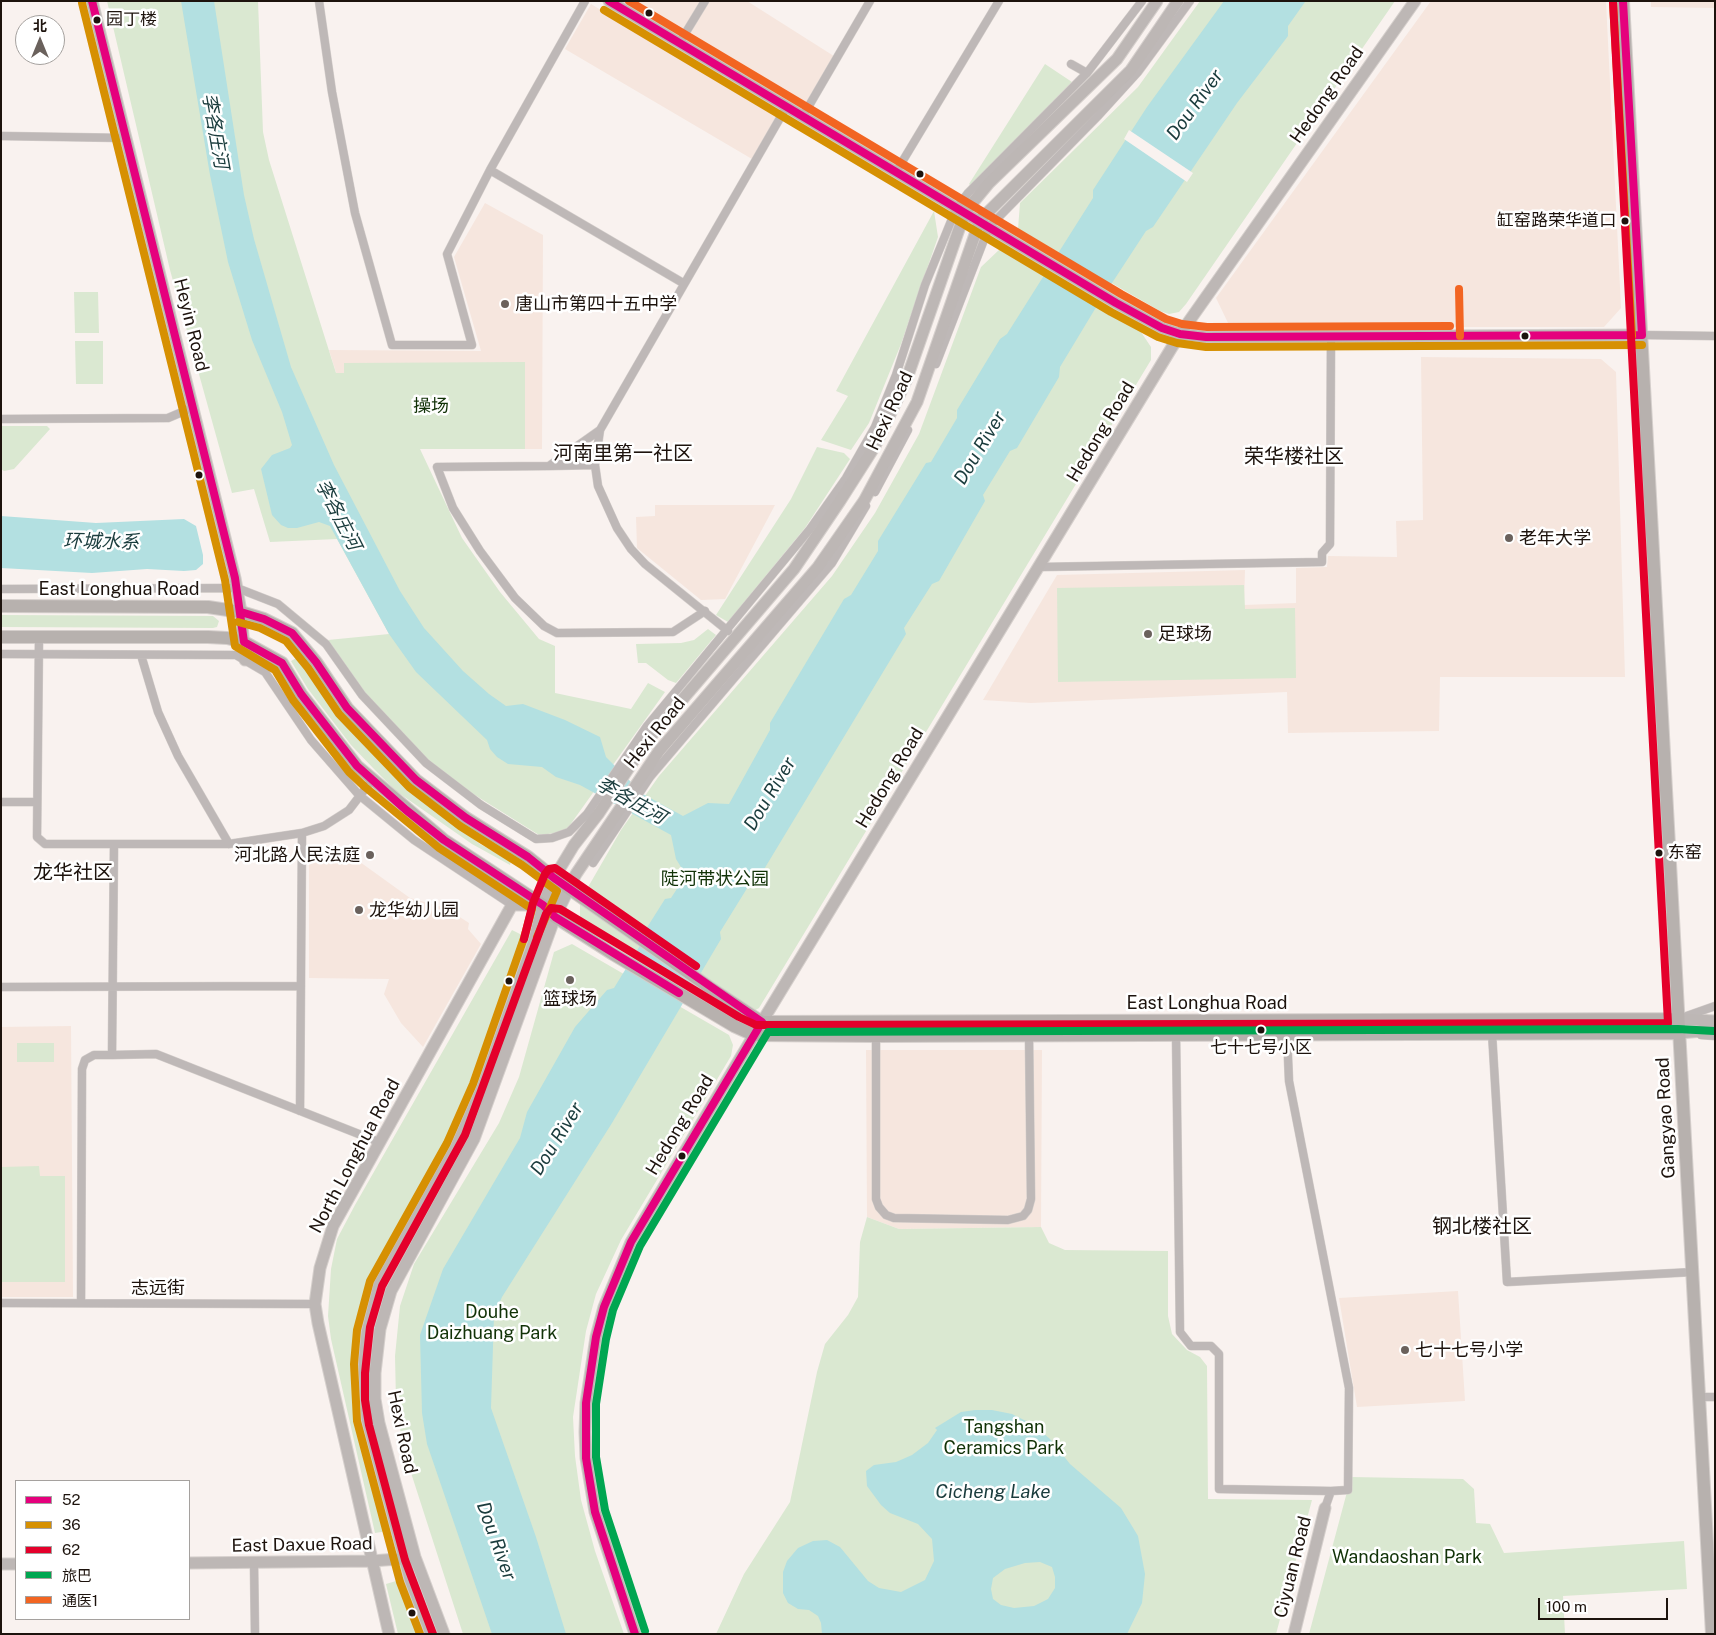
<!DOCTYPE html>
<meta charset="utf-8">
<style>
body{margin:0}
#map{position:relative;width:1716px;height:1635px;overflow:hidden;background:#f9f2ef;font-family:"Public Sans","Noto Sans SC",sans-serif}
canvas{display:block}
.frame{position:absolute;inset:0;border:2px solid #1d130d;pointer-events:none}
.legend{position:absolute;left:15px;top:1480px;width:175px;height:140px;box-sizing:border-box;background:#fff;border:1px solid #a5a19e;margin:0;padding:6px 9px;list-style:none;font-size:15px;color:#1d130d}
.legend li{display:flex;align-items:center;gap:10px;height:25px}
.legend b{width:25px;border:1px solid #a5a19e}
.north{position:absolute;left:15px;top:15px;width:50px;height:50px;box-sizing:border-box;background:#fff;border:1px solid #a5a19e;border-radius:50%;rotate:0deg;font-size:14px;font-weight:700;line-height:20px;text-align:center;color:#1d130d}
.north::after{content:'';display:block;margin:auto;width:18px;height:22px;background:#6a615c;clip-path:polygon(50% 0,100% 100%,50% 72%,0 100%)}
.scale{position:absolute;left:1538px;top:1598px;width:130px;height:22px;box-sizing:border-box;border:2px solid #1d130d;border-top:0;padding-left:6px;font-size:15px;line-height:18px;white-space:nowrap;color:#1d130d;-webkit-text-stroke:4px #fff;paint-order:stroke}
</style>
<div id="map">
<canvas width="1716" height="1635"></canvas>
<div class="frame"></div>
<ul class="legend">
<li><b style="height:6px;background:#e5007d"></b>52</li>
<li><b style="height:6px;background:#d69002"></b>36</li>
<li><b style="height:6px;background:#e4002b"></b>62</li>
<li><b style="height:6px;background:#00a651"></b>旅巴</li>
<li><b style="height:6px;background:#f26522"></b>通医1</li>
</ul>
<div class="north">北</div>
<div class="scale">100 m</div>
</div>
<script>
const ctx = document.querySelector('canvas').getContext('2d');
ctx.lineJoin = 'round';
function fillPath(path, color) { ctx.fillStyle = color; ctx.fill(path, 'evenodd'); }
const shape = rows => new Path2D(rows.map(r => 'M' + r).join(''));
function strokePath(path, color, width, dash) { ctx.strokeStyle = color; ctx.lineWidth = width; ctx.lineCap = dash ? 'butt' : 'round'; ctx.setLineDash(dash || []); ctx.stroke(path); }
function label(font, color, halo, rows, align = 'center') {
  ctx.font = font + ' "Public Sans","Noto Sans SC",sans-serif'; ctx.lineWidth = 5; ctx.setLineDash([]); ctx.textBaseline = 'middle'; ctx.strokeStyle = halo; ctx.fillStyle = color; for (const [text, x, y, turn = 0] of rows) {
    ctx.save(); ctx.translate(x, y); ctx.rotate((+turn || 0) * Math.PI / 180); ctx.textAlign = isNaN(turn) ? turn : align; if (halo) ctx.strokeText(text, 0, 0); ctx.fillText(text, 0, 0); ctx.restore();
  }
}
fillPath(shape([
 [614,1,747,1,837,58,807,108],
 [1431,1,1606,1,1621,308,1604,327,1230,327,1216,298],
 [1651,1,1715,1,1715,8,1651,7],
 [591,4,777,118,752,159,565,49],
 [485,203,543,235,542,449,360,449,329,350,481,351,454,257],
 [1421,357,1601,359,1616,372,1625,677,1440,677,1439,731,1288,733,1287,692,1031,703,983,700,1057,575,1245,570,1244,605,1296,603,1296,568,1327,567,1328,556,1397,557,1396,521,1423,520],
 [655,505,775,505,725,599,701,600,637,548,636,517,655,516],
 [309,861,360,862,410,898,446,908,469,923,468,929,481,944,423,1047,401,1023,384,994,389,979,309,978],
 [71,1026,73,1297,1,1297,1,1027],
 [866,1050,1042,1050,1041,1227,899,1229,867,1217],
 [1458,1291,1465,1401,1357,1407,1339,1298]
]), '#f6e6de');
fillPath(shape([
 [107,1,258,1,263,132,269,160,336,373,344,373,344,363,525,362,525,449,420,449,462,538,500,592,539,639,555,646,555,693,631,709,648,683,665,692,565,832,539,835,454,782,422,755,362,690,342,664,328,640,389,634,337,539,270,542,254,489,232,493,170,270],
 [1200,1,1395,1,1186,304,1179,312,1169,314,1160,311,1018,229,1020,203,1138,87],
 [1045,64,1072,82,971,186,969,184],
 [934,211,938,237,901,344,869,423,851,450,821,440,848,396,836,391],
 [1000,249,1141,332,1151,347,1151,360,759,1008,747,1015,734,1014,580,925,580,901,621,830,659,776,832,576,875,513,919,434,981,267],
 [74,292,98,292,99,333,75,333],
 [75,341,103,341,103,384,76,384],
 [1,426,47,426,50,429,14,469,4,471,1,469],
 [817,447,844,453,850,459,805,528,728,622,716,615,791,499],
 [1244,585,1245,609,1295,608,1296,678,1058,682,1057,588],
 [1,615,213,616,219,621,217,627,213,628,1,627],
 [708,629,716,635,676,683,668,680,646,663,638,663,636,644,681,643,694,640],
 [300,656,350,730,399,782,480,844,511,861,510,865,472,844,396,791,374,769,351,745,308,689,291,661],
 [512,930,530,939,483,1078,458,1133,397,1238,386,1263,360,1364,360,1402,367,1440,394,1530,375,1533,331,1339,328,1316,331,1269,337,1239,355,1205],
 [572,944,729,1035,733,1045,731,1056,621,1240,596,1294,586,1331,573,1417,575,1456,581,1500,595,1551,624,1634,463,1634,403,1448,396,1401,395,1356,400,1306,414,1264,499,1123,519,1077,554,952],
 [17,1043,54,1043,54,1062,17,1062],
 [39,1166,40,1176,65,1176,65,1282,1,1282,1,1167],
 [867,1217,899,1229,1041,1227,1049,1243,1065,1250,1168,1251,1168,1316,1172,1334,1187,1350,1200,1357,1207,1366,1208,1499,1312,1500,1276,1634,716,1634,744,1574,790,1502,817,1372,825,1344,848,1315,858,1297,860,1242],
 [1351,1477,1463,1479,1474,1489,1476,1523,1490,1524,1504,1553,1684,1541,1687,1589,1563,1596,1565,1634,1309,1634],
 [406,1578,430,1634,398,1634,386,1584]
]), '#dae8d1');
fillPath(shape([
 [181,1,214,1,244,195,254,239,291,367,334,465,400,591,424,628,463,671,489,694,506,706,523,704,565,720,600,737,606,757,643,794,683,816,708,803,729,804,770,730,770,723,844,599,851,595,878,551,878,541,926,463,931,462,957,418,957,410,1000,339,1007,334,1093,198,1093,190,1147,107,1224,1,1308,1,1305,2,1288,26,1288,36,1237,103,1153,227,1146,231,1095,309,1060,367,1059,377,1017,448,1010,451,983,495,985,501,939,581,932,584,904,628,906,634,763,871,754,877,720,932,721,939,612,1123,502,1297,494,1315,491,1408,536,1537,566,1634,492,1634,427,1444,422,1413,420,1335,443,1269,520,1138,527,1112,575,1027,607,990,614,988,641,944,641,937,665,899,671,898,686,875,676,859,671,835,580,785,556,777,542,767,508,764,497,757,490,749,487,740,416,672,389,634,330,526,319,522,297,528,288,528,281,525,272,515,261,469,272,455,290,448,292,445,282,412,252,340,228,262,210,175],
 [1,516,96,523,184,519,196,526,203,555,203,564,196,570,184,571,147,569,92,573,1,568],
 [975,1410,992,1410,1012,1414,1034,1425,1050,1439,1070,1464,1121,1508,1138,1536,1145,1574,1142,1603,1127,1634,822,1634,821,1623,818,1616,809,1610,798,1609,788,1603,783,1593,783,1572,787,1561,798,1548,813,1541,827,1540,840,1547,868,1581,879,1588,901,1592,925,1580,934,1561,932,1539,918,1524,890,1513,881,1505,867,1486,866,1471,874,1465,896,1462,912,1455,928,1443,937,1430,935,1428,961,1412],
 [1040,1562,1052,1567,1055,1577,1055,1588,1048,1599,1034,1606,1014,1608,1001,1605,993,1599,991,1589,993,1578,1005,1569,1025,1563]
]), '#b3e0e1');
fillPath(shape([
 [1129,130,1193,173,1187,182,1124,139],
 [1053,253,1112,288,1100,306,1042,272]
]), '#f9f2ef');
const street = shape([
 [319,1,332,92,355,213,392,345,472,345,447,254,490,170,585,1],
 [680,42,705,1],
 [1071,64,1087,73],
 [803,116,870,1],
 [1,136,126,138],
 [490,170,683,283],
 [896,172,999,1],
 [1642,335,1715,336],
 [936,364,989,227,1098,116,1138,72,1190,1],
 [1,419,168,418,194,407],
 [600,430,595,465,598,486,617,528,631,549,645,564,728,631],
 [549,466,595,465],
 [875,492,908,430],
 [1040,567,1322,562,1322,553,1330,544,1331,337],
 [1,589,237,588,278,604,326,644,362,695,426,763,481,805,536,839,552,838,569,832,587,814,647,726,810,529,846,478,875,427,896,375,925,285,956,209,968,193,1087,73,1142,1],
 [705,611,673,632,557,633,544,626,515,598,480,551,453,508,437,467,549,466,600,430,787,106],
 [39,637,37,837,45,844,229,844,302,833,324,826,349,810,372,780],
 [1,654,236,655,265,672,311,740,359,795,414,840,512,905],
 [141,655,158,712,178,756,229,844],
 [1,802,37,802],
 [593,863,650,777,832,563,866,506],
 [1,987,301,986],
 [1681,1018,1715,1006],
 [1492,1033,1507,1282,1693,1272],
 [1176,1034,1180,1332,1191,1346,1211,1346,1219,1354,1219,1489,1331,1491,1325,1508],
 [1287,1034,1289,1081,1349,1388,1348,1490,1331,1491],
 [1701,1035,1715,1036],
 [876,1036,876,1199,879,1207,886,1215,894,1218,1008,1220,1023,1216,1028,1210,1031,1199,1029,1035],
 [112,1055,156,1054,379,1142],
 [300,1111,302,833],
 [1,1303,315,1304],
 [81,1303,82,1069,85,1060,94,1055,112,1055,114,844],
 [1699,1397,1715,1397],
 [254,1563,255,1634]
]);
const secondary = shape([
 [92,1,235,578,241,612,245,660],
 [609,1,1116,303,1162,328,1180,334,1206,337,1642,335],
 [1678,1019,1715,1021],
 [1679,1033,1715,1030],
 [189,1563,371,1561,412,1558],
 [1,1564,16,1564],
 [389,1634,318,1323,315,1304,320,1268,333,1226,512,905,543,905],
 [431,1634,410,1579,367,1419,364,1364,367,1332,379,1285,456,1147,482,1088,534,941,543,905,554,878,574,845,599,813,646,742,794,569,840,501,875,446,906,381,965,212,989,183,1117,59,1157,1],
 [444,1634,415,1557,379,1423,375,1399,375,1373,380,1329,391,1291,474,1139,555,917,576,874,659,751,818,567,864,501,917,402,980,220,1131,70,1178,1],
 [635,1634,595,1512,586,1458,585,1432,586,1403,596,1337,604,1307,631,1242,754,1035,1180,334,1415,1],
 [1294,1634,1325,1508]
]);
const primary = shape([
 [1623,1,1712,1634],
 [1,606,208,607,241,612,264,619,292,633,316,662,347,708,416,780,466,818,528,857,554,878,709,987,762,1022,1678,1019],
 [1,637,208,637,227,638,244,642,282,663,301,694,357,766,444,840,543,905,555,917,613,954,734,1026,754,1035,876,1036,1679,1033]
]);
strokePath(street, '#d5cfcc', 9);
strokePath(secondary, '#d5cfcc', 13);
strokePath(primary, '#d5cfcc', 14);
strokePath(street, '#beb8b7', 8);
strokePath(secondary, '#bdb7b5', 11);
strokePath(primary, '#b7b1ae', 12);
strokePath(shape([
 [92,1,235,578,244,642,282,663,301,694,357,766,406,810,444,840,543,905,555,917,679,993],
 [609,1,1116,303,1162,328,1180,334,1206,337,1642,335],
 [1623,1,1642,335],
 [241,612,264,619,292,633,316,662,347,708,416,780,466,818,528,857,554,878,762,1022,631,1242,604,1307,596,1337,586,1403,586,1458,595,1512,635,1634]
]), '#e5007d', 8);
strokePath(shape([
 [1613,2,1632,336],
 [82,3,225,580,235,646,275,670,293,700,349,772,365,787,439,848,532,909,524,938,473,1084,447,1143,370,1281,357,1330,354,1364,357,1421,400,1582,420,1634],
 [604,10,1111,312,1158,337,1177,343,1206,347,1642,345],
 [238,622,260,628,286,641,308,668,339,714,409,787,460,826,522,865,557,891,537,937]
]), '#d69002', 8);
strokePath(shape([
 [524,939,533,903,545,874,549,869,555,868,696,966],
 [433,1634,405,1560,369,1425,365,1400,365,1373,370,1327,382,1286,465,1135,546,914,551,908,560,909,739,1017,756,1025,1668,1023,1613,2]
]), '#e4002b', 8);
strokePath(shape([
 [645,1631,605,1510,596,1457,596,1404,606,1339,613,1310,640,1246,768,1032,1678,1029,1714,1031]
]), '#00a651', 8);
strokePath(shape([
 [629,1,1121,294,1166,319,1182,324,1207,327,1450,326],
 [1459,289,1460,336]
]), '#f26522', 8);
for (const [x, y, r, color] of [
 [649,13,4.5,"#1d130d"],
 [97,20,4.5,"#1d130d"],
 [920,174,4.5,"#1d130d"],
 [1625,221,4.5,"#1d130d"],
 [505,304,5,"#6a615c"],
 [1525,336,4.5,"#1d130d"],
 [199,475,4.5,"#1d130d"],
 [1509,538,5,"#6a615c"],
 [1148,634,5,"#6a615c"],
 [1659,853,4.5,"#1d130d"],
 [370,855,5,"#6a615c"],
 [359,910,5,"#6a615c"],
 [570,980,5,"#6a615c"],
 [509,981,4.5,"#1d130d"],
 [1261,1030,4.5,"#1d130d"],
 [682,1156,4.5,"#1d130d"],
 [1405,1350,5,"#6a615c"],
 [412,1613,4.5,"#1d130d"]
]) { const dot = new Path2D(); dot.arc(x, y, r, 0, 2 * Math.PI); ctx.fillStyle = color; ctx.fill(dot); strokePath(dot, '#fff', 2); }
label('17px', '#1d130d', '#fff', [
 ["园丁楼",106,20],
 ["缸窑路荣华道口",1616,221,"right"],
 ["东窑",1668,853],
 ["七十七号小区",1261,1048,"center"]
], 'left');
label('18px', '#1d130d', '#fff', [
 ["Hedong Road",1327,95,-55],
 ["Heyin Road",191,325,76],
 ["Hexi Road",890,411,-65],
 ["Hedong Road",1101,432,-59],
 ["East Longhua Road",119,589],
 ["Hexi Road",655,733,-51],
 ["Hedong Road",890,778,-59],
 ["East Longhua Road",1207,1003],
 ["Gangyao Road",1666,1118,-93],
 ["Hedong Road",680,1125,-59],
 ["North Longhua Road",355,1156,-62],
 ["志远街",158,1288],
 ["Hexi Road",402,1432,78],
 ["East Daxue Road",302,1545,-1],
 ["Ciyuan Road",1293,1567,-76]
]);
label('18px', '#1d130d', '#fff', [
 ["唐山市第四十五中学",515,304],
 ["老年大学",1519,538],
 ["足球场",1158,634],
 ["河北路人民法庭",360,855,"right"],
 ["龙华幼儿园",369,910],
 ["篮球场",570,999,"center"],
 ["七十七号小学",1415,1350]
], 'left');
label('18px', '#113207', '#fff', [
 ["操场",431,406],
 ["陡河带状公园",715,879],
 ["Douhe",492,1312],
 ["Daizhuang Park",492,1333],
 ["Tangshan",1004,1427],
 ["Ceramics Park",1004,1448],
 ["Wandaoshan Park",1407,1557]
]);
label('italic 19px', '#1a3c3d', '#fff', [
 ["Dou River",1195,105,-54],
 ["李各庄河",215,131,80],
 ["Dou River",980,448,-59],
 ["李各庄河",338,515,63],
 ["环城水系",101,542,1],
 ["Dou River",770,794,-59],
 ["李各庄河",631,801,29],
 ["Dou River",557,1139,-58],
 ["Cicheng Lake",993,1492],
 ["Dou River",496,1541,70]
]);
label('20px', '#1d130d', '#fff', [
 ["河南里第一社区",623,454],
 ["荣华楼社区",1294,457],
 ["龙华社区",73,873],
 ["钢北楼社区",1482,1227]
]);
</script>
